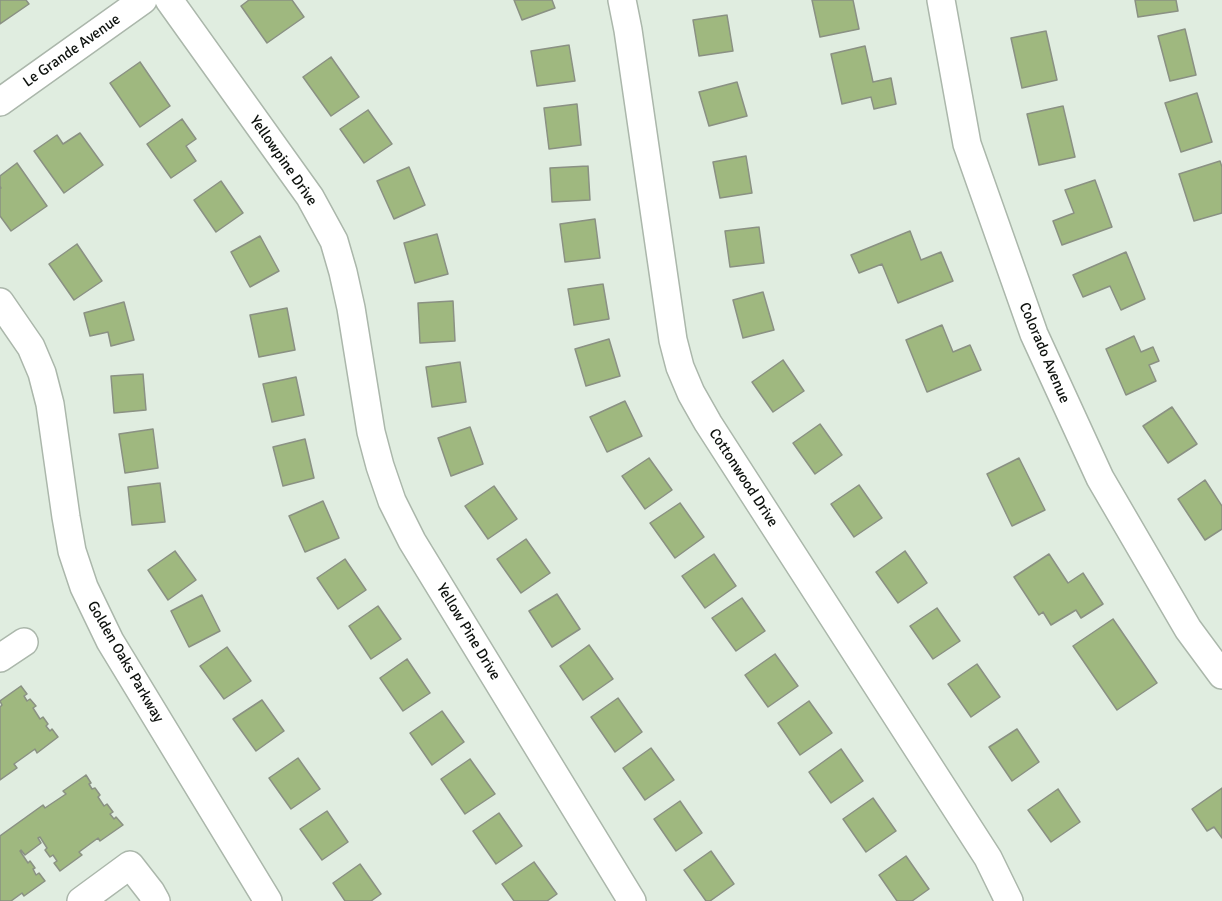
<!DOCTYPE html>
<style>
body{margin:0}
canvas{display:block;background:#e0ede0}
</style>
<canvas width="1222" height="901"></canvas>
<script>
const ctx = document.querySelector('canvas').getContext('2d');
ctx.lineJoin = 'round';
function fillPath(path, color) { ctx.fillStyle = color; ctx.fill(path, 'evenodd'); }
const shape = rows => new Path2D(rows.map(r => 'M' + r).join(''));
function strokePath(path, color, width, dash) { ctx.strokeStyle = color; ctx.lineWidth = width; ctx.lineCap = dash ? 'butt' : 'round'; ctx.setLineDash(dash || []); ctx.stroke(path); }
function label(font, color, halo, rows, align = 'center') {
  ctx.font = font + ' Signika,sans-serif'; ctx.lineWidth = 4.5; ctx.setLineDash([]); ctx.textBaseline = 'middle'; ctx.strokeStyle = halo; ctx.fillStyle = color; for (const [text, x, y, turn = 0] of rows) {
    ctx.save(); ctx.translate(x, y); ctx.rotate((+turn || 0) * Math.PI / 180); ctx.textAlign = isNaN(turn) ? turn : align; if (halo) ctx.strokeText(text, 0, 0); ctx.fillText(text, 0, 0); ctx.restore();
  }
}
const building = shape([
 [0,0,26,0,29,4,0,24,0,0],
 [249,0,292,0,304,17,267,43,241,6,249,0],
 [514,0,552,0,555,8,522,20,514,0],
 [812,0,853,0,859,29,820,37,812,0],
 [1135,0,1176,0,1178,11,1138,17,1135,0],
 [727,15,733,51,699,56,693,20,727,15],
 [1185,29,1196,75,1170,81,1158,36,1185,29],
 [1046,31,1057,80,1022,88,1011,38,1046,31],
 [569,45,575,81,537,86,531,51,569,45],
 [865,46,873,82,891,78,896,104,874,109,871,97,842,104,831,54,865,46],
 [331,57,359,97,331,116,303,77,331,57],
 [140,62,170,106,140,127,110,83,140,62],
 [737,82,747,116,709,126,699,92,737,82],
 [1197,93,1212,142,1181,152,1165,103,1197,93],
 [577,104,581,145,549,149,544,108,577,104],
 [1063,106,1075,157,1039,165,1027,114,1063,106],
 [368,110,392,144,364,163,340,129,368,110],
 [182,119,196,139,186,146,196,161,171,178,147,144,182,119],
 [80,133,103,165,64,193,34,151,57,135,63,144,80,133],
 [746,156,752,193,720,198,713,162,746,156],
 [1220,161,1222,167,1222,213,1194,221,1179,174,1220,161],
 [17,163,47,206,11,231,0,216,0,189,1,188,0,186,0,176,17,163],
 [588,166,590,200,552,202,550,168,588,166],
 [409,167,425,205,394,219,377,181,409,167],
 [1095,180,1112,227,1062,245,1053,221,1074,213,1065,190,1095,180],
 [221,181,243,213,216,232,194,200,221,181],
 [595,219,600,258,565,262,560,224,595,219],
 [759,227,764,263,730,267,725,231,759,227],
 [910,231,921,260,941,252,953,281,898,303,882,264,859,273,851,255,910,231],
 [437,234,448,274,415,283,404,243,437,234],
 [260,236,279,271,250,287,231,252,260,236],
 [77,244,102,281,74,300,49,264,77,244],
 [1126,252,1145,299,1121,310,1110,286,1083,297,1073,275,1126,252],
 [603,284,609,319,574,325,568,289,603,284],
 [763,292,774,330,743,338,733,300,763,292],
 [453,301,455,341,420,343,418,303,453,301],
 [124,302,134,340,111,346,108,332,90,336,84,313,124,302],
 [287,308,295,350,259,357,250,315,287,308],
 [942,325,953,352,970,345,981,370,927,392,906,340,942,325],
 [1134,336,1141,352,1153,347,1159,361,1149,365,1156,381,1126,395,1106,349,1134,336],
 [609,339,620,376,586,386,575,349,609,339],
 [783,360,804,391,773,412,752,382,783,360],
 [460,362,466,402,432,407,426,367,460,362],
 [143,374,146,410,114,413,111,376,143,374],
 [296,377,304,415,272,422,263,384,296,377],
 [625,401,642,436,607,452,590,417,625,401],
 [1172,407,1197,444,1168,463,1143,426,1172,407],
 [820,424,842,455,815,474,793,443,820,424],
 [470,427,483,464,451,476,438,438,470,427],
 [153,429,158,468,125,473,119,434,153,429],
 [305,439,314,478,283,486,273,447,305,439],
 [649,458,672,490,645,509,622,476,649,458],
 [1019,458,1045,510,1012,526,987,474,1019,458],
 [1205,480,1222,506,1222,529,1205,540,1178,499,1205,480],
 [160,483,165,522,132,525,128,487,160,483],
 [859,485,882,518,854,537,831,504,859,485],
 [494,486,517,519,488,539,465,506,494,486],
 [323,501,339,538,305,552,289,516,323,501],
 [680,503,704,537,675,558,650,523,680,503],
 [526,539,550,573,521,593,497,559,526,539],
 [175,551,196,580,168,600,148,570,175,551],
 [905,551,927,583,898,603,876,572,905,551],
 [714,554,736,586,705,608,682,576,714,554],
 [1049,554,1068,583,1083,573,1103,604,1081,618,1076,610,1051,625,1043,612,1039,615,1014,577,1049,554],
 [345,559,366,590,338,609,317,578,345,559],
 [557,594,580,629,552,647,529,611,557,594],
 [202,595,220,631,189,647,171,611,202,595],
 [742,598,765,631,736,651,712,618,742,598],
 [378,606,401,639,371,659,349,626,378,606],
 [937,608,960,641,933,659,910,626,937,608],
 [1113,619,1157,683,1117,710,1073,646,1113,619],
 [589,645,613,679,583,700,560,666,589,645],
 [227,647,251,681,224,699,200,666,227,647],
 [775,654,798,686,768,707,745,675,775,654],
 [407,659,430,693,403,711,380,678,407,659],
 [977,664,1000,697,971,717,948,684,977,664],
 [21,686,27,694,24,696,27,701,30,699,36,706,33,708,40,719,43,717,48,724,46,726,50,731,52,729,58,737,37,753,35,749,14,764,17,768,0,780,0,707,2,705,0,701,21,686],
 [618,698,642,732,615,752,591,717,618,698],
 [262,700,284,731,256,751,233,719,262,700],
 [809,701,832,733,800,755,778,723,809,701],
 [442,711,464,742,432,765,410,733,442,711],
 [1017,729,1039,762,1012,781,989,747,1017,729],
 [651,748,674,780,645,800,623,768,651,748],
 [841,749,863,781,831,803,809,772,841,749],
 [298,758,320,789,291,809,269,778,298,758],
 [470,759,495,794,465,814,441,779,470,759],
 [86,775,91,783,89,784,92,789,95,788,100,795,98,797,104,806,107,804,113,812,110,814,114,819,116,817,123,825,100,841,98,838,79,852,82,855,60,871,54,863,57,861,53,855,50,857,45,850,47,848,40,837,38,838,41,843,25,855,21,850,20,851,28,863,30,861,35,868,33,869,36,875,39,873,45,881,24,896,22,893,11,901,0,901,0,836,43,805,45,808,66,794,63,791,86,775],
 [1222,788,1222,838,1214,827,1207,831,1192,809,1222,788],
 [1058,789,1080,822,1051,842,1028,810,1058,789],
 [873,798,896,831,866,852,843,819,873,798],
 [680,801,702,833,676,851,654,819,680,801],
 [327,811,348,842,322,860,300,829,327,811],
 [499,813,522,846,496,864,473,831,499,813],
 [711,851,734,884,710,901,706,901,684,870,711,851],
 [906,856,929,889,912,901,897,901,879,875,906,856],
 [534,862,557,894,547,901,514,901,502,884,534,862],
 [360,864,381,894,371,901,345,901,333,883,360,864]
]);
fillPath(building, '#9fb87f');
strokePath(building, '#8a9183', 1.5);
const minor = shape([
 [169,0,310,197,334,241,343,272,351,308,371,432,380,466,392,501,412,541,632,901],
 [622,0,628,30,673,340,680,367,691,393,708,423,988,858,1009,901],
 [941,0,967,144,1034,334,1100,478,1188,629,1222,675],
 [0,102,143,0],
 [0,302,31,347,42,373,50,404,66,517,72,551,84,587,110,641,268,901],
 [0,658,24,642],
 [81,901,130,865,151,892,156,901]
]);
strokePath(minor, '#abb7ab', 30);
strokePath(minor, '#fff', 27);
label('15px', '#0d110d', '#fff', [
 ["Le Grande Avenue",72,51,-35],
 ["Yellowpine Drive",283,161,55],
 ["Colorado Avenue",1044,353,67],
 ["Cottonwood Drive",743,478,57],
 ["Yellow Pine Drive",468,632,59],
 ["Golden Oaks Parkway",125,662,60]
]);
</script>
